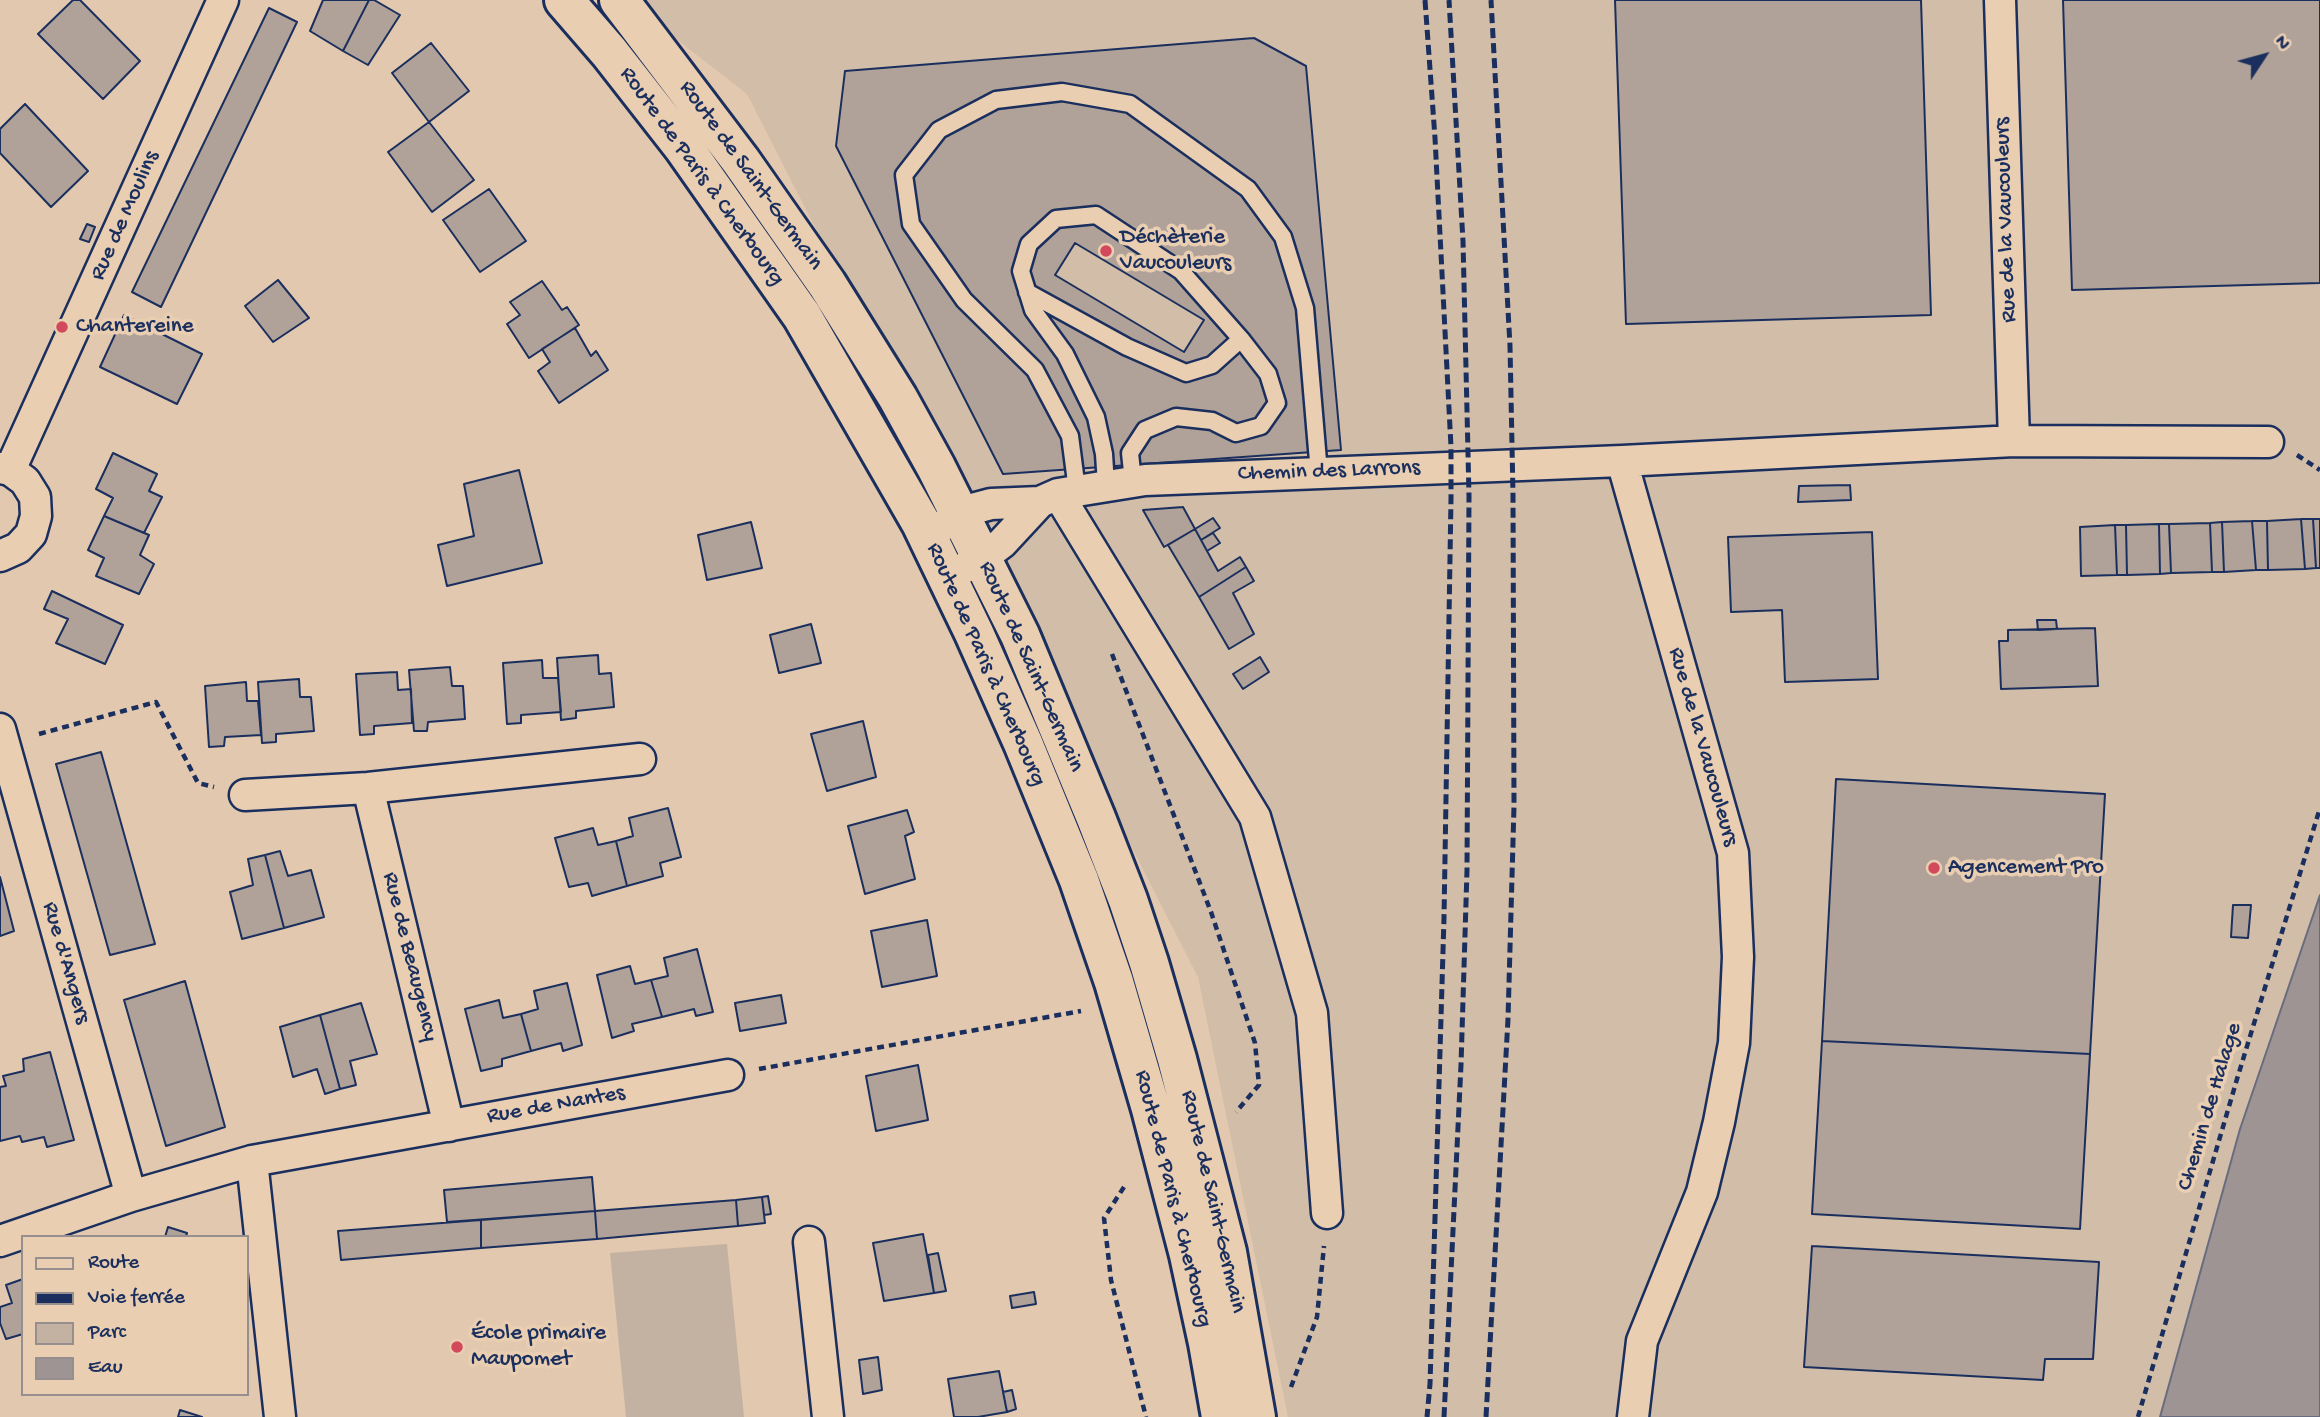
<!DOCTYPE html>
<meta charset="utf-8">
<style>
body{margin:0}
#map{position:relative;width:2320px;height:1417px;overflow:hidden;background:#e1c8ae;font-family:"Gochi Hand",sans-serif}
canvas{display:block}
.legend{position:absolute;left:21px;top:1235px;width:228px;height:161px;box-sizing:border-box;background:#e9ceb1;border:2px solid #978e90;margin:0;padding:9px 12px;list-style:none;font-size:21px;color:#1b2f5e}
.legend li{display:flex;align-items:center;gap:14px;height:35px}
.legend b{width:35px;border:2px solid #978e90}
.north{position:absolute;left:2229px;top:21px;width:70px;height:70px;-webkit-text-stroke:5px #e9ceb1;paint-order:stroke;rotate:54deg;font-size:19px;font-weight:700;line-height:28px;text-align:center;color:#1b2f5e}
.north::after{content:'';display:block;margin:auto;width:24px;height:32px;background:#1b2f5e;clip-path:polygon(50% 0,100% 100%,50% 72%,0 100%)}
</style>
<div id="map">
<canvas width="2320" height="1417"></canvas>
<ul class="legend">
<li><b style="height:9px;background:#e9ceb1"></b>Route</li>
<li><b style="height:9px;background:#1b2f5e"></b>Voie ferrée</li>
<li><b style="height:19px;background:#c3b2a2"></b>Parc</li>
<li><b style="height:19px;background:#9d9493"></b>Eau</li>
</ul>
<div class="north">N</div>
</div>
<script>
const ctx = document.querySelector('canvas').getContext('2d');
ctx.lineJoin = 'round';
function fillPath(path, color) { ctx.fillStyle = color; ctx.fill(path, 'evenodd'); }
const shape = rows => new Path2D(rows.map(r => 'M' + r).join(''));
function strokePath(path, color, width, dash) { ctx.strokeStyle = color; ctx.lineWidth = width; ctx.lineCap = dash ? 'butt' : 'round'; ctx.setLineDash(dash || []); ctx.stroke(path); }
function label(font, color, halo, rows, align = 'center') {
  ctx.font = font + ' "Gochi Hand",sans-serif'; ctx.lineWidth = 7; ctx.setLineDash([]); ctx.textBaseline = 'middle'; ctx.strokeStyle = halo; ctx.fillStyle = color; for (const [text, x, y, turn = 0] of rows) {
    ctx.save(); ctx.translate(x, y); ctx.rotate((+turn || 0) * Math.PI / 180); ctx.textAlign = isNaN(turn) ? turn : align; if (halo) ctx.strokeText(text, 0, 0); ctx.fillText(text, 0, 0); ctx.restore();
  }
}
fillPath(shape([
 [626,0,2320,0,2320,895,2240,1129,2160,1417,1288,1417,1198,977,747,94]
]), '#d2bda8');
fillPath(shape([
 [727,1244,744,1417,626,1417,610,1253]
]), '#c3b2a2');
const water = shape([
 [2320,895,2320,1417,2160,1417,2240,1129,2320,895]
]);
fillPath(water, '#9d9493');
strokePath(water, '#696c7e', 2);
const building = shape([
 [73,0,80,0,140,61,103,99,38,34,73,0],
 [323,0,369,0,343,51,310,31,323,0],
 [369,0,374,0,400,15,368,65,343,51,369,0],
 [1615,0,1921,0,1931,315,1626,324,1615,0],
 [2063,0,2320,0,2320,283,2072,290,2063,0],
 [269,8,297,22,161,307,132,292,269,8],
 [1254,38,1306,66,1341,450,1003,474,836,146,845,71,1254,38],
 [431,43,469,91,429,122,392,73,431,43],
 [25,104,88,171,51,207,0,153,0,129,25,104],
 [429,122,474,180,432,212,388,152,429,122],
 [489,189,526,241,480,272,443,220,489,189],
 [87,224,95,227,89,242,80,239,87,224],
 [1075,243,1204,320,1184,352,1055,275,1075,243],
 [278,280,309,318,273,342,245,306,278,280],
 [542,281,562,310,567,307,579,325,529,358,507,324,520,315,510,302,542,281],
 [124,315,202,354,177,404,100,367,124,315],
 [575,328,591,356,596,351,608,370,559,403,538,371,550,362,542,349,575,328],
 [113,453,157,474,149,491,162,497,144,533,104,516,113,498,96,489,113,453],
 [519,470,542,563,447,586,438,545,474,536,464,484,519,470],
 [1850,485,1851,500,1798,502,1799,486,1850,485],
 [1183,507,1195,529,1164,547,1143,510,1183,507],
 [104,516,149,535,140,555,154,564,139,594,96,576,104,558,88,550,104,516],
 [1213,518,1220,528,1201,540,1195,529,1213,518],
 [2301,519,2305,569,2268,570,2267,521,2301,519],
 [2301,519,2313,519,2316,568,2305,569,2301,519],
 [2313,519,2320,519,2320,568,2316,568,2313,519],
 [2252,521,2256,570,2224,572,2222,522,2252,521],
 [2252,521,2267,521,2268,570,2256,570,2252,521],
 [751,522,762,568,707,580,698,535,751,522],
 [2222,522,2224,572,2212,572,2210,523,2222,522],
 [2210,523,2212,572,2171,573,2169,524,2210,523],
 [2159,524,2169,524,2171,573,2160,574,2159,524],
 [2159,524,2160,574,2127,575,2126,525,2159,524],
 [2115,525,2126,525,2127,575,2117,575,2115,525],
 [2115,525,2117,575,2081,576,2080,527,2115,525],
 [1195,529,1218,571,1240,557,1246,567,1199,597,1168,545,1195,529],
 [1872,532,1878,679,1785,682,1782,610,1731,612,1728,537,1872,532],
 [1213,533,1220,543,1207,551,1201,540,1213,533],
 [1246,567,1254,581,1233,593,1254,634,1229,649,1199,597,1246,567],
 [52,591,123,625,105,664,56,643,68,619,44,609,52,591],
 [2037,620,2056,620,2057,629,2038,630,2037,620],
 [811,624,821,663,779,673,770,635,811,624],
 [2095,628,2098,686,2001,689,1999,641,2008,641,2008,630,2095,628],
 [598,655,599,674,611,673,614,707,576,711,576,718,561,720,557,658,598,655],
 [1260,657,1269,672,1243,689,1233,674,1260,657],
 [542,660,543,678,558,678,561,712,521,715,521,723,507,724,503,663,542,660],
 [450,667,452,686,463,686,465,719,428,722,427,731,414,731,409,670,450,667],
 [397,672,398,690,411,689,412,723,374,726,374,734,360,735,356,674,397,672],
 [299,679,300,697,311,697,314,731,276,734,276,742,262,743,258,682,299,679],
 [246,682,247,701,258,701,261,735,225,737,224,746,209,747,205,686,246,682],
 [863,721,876,777,827,791,811,734,863,721],
 [101,752,155,944,110,955,56,764,101,752],
 [1836,779,2105,794,2090,1054,1822,1041,1836,779],
 [668,808,681,857,660,863,663,876,627,886,616,841,633,836,629,818,668,808],
 [907,810,914,832,905,836,915,879,865,894,848,826,907,810],
 [593,828,598,845,616,841,627,886,592,896,588,883,569,887,555,838,593,828],
 [280,851,288,876,311,870,324,917,284,928,265,855,280,851],
 [265,855,284,928,242,939,230,892,253,885,248,859,265,855],
 [0,877,14,931,0,936,0,877],
 [2233,905,2251,905,2248,938,2231,937,2233,905],
 [927,920,937,976,882,987,871,931,927,920],
 [697,949,713,1012,696,1016,694,1009,662,1017,651,980,668,976,664,958,697,949],
 [630,966,635,984,651,980,662,1017,632,1024,634,1031,612,1038,597,975,630,966],
 [185,981,225,1127,166,1146,124,1000,185,981],
 [567,983,582,1045,563,1051,561,1043,531,1051,521,1014,538,1009,534,991,567,983],
 [781,995,786,1023,740,1031,735,1003,781,995],
 [499,1000,503,1018,521,1014,531,1051,502,1059,502,1066,481,1071,465,1009,499,1000],
 [361,1003,377,1054,350,1061,356,1085,340,1089,320,1015,361,1003],
 [320,1015,340,1089,325,1094,317,1069,293,1077,280,1027,320,1015],
 [1822,1041,2090,1054,2080,1229,1812,1214,1822,1041],
 [50,1052,74,1140,47,1147,44,1137,22,1142,20,1136,0,1141,0,1087,6,1086,3,1076,24,1071,23,1059,50,1052],
 [918,1065,928,1120,876,1131,866,1076,918,1065],
 [592,1177,595,1211,447,1222,444,1190,592,1177],
 [768,1196,771,1214,764,1215,762,1197,768,1196],
 [762,1197,765,1223,738,1226,736,1200,762,1197],
 [736,1200,738,1226,597,1239,595,1211,736,1200],
 [595,1211,597,1239,481,1248,481,1220,595,1211],
 [481,1220,481,1248,341,1260,338,1231,481,1220],
 [168,1227,187,1233,186,1237,165,1237,168,1227],
 [923,1234,934,1293,884,1301,873,1243,923,1234],
 [1812,1246,2099,1262,2093,1359,2045,1359,2043,1380,1804,1367,1812,1246],
 [938,1253,946,1291,934,1293,928,1255,938,1253],
 [23,1279,23,1334,6,1339,0,1323,0,1307,12,1303,6,1285,23,1279],
 [1034,1292,1036,1304,1012,1308,1010,1296,1034,1292],
 [878,1357,882,1390,863,1394,859,1360,878,1357],
 [999,1371,1007,1412,978,1417,954,1417,948,1379,999,1371],
 [1012,1390,1016,1409,1007,1412,1003,1392,1012,1390],
 [180,1410,202,1417,178,1417,180,1410]
]);
fillPath(building, '#b0a299');
strokePath(building, '#1b2f5e', 2);
const service = shape([
 [1027,292,1127,347,1186,373,1212,365,1241,339],
 [1106,485,1104,454,1096,417,1065,354,1033,310,1021,271,1029,244,1056,219,1096,215,1181,271,1241,339,1268,374,1277,403,1261,426,1236,433,1212,421,1176,417,1145,430,1130,453,1133,481],
 [1077,490,1070,436,1035,370,964,300,911,224,904,175,939,130,996,100,1062,92,1130,104,1248,189,1283,237,1305,308,1319,473]
]);
const minor = shape([
 [2000,0,2014,441],
 [1622,461,1733,853,1738,957,1734,1043,1719,1122,1702,1192,1642,1341,1633,1417],
 [0,468,10,470,25,481,35,497,36,516,31,534,18,548,0,556],
 [10,470,223,0],
 [1058,494,1255,817,1312,1013,1327,1213],
 [944,525,976,508,991,504,1040,502],
 [964,568,982,558,1002,543,1040,502,1058,494,1145,480,1622,461,2014,441,2268,442],
 [0,729,131,1196],
 [368,788,449,1126],
 [245,795,368,788,640,759],
 [252,1161,280,1417],
 [0,1241,131,1196,252,1161,728,1075],
 [809,1242,828,1417]
]);
const secondary = shape([
 [564,0,609,52,684,148,802,316,921,523,974,633,1023,743,1079,880,1114,982,1151,1109,1189,1255,1208,1343,1221,1417],
 [619,0,741,161,827,284,898,398,936,467,1020,635,1096,818,1128,900,1149,963,1177,1059,1227,1252,1256,1417]
]);
strokePath(service, '#1b2f5e', 21);
strokePath(minor, '#1b2f5e', 35);
strokePath(secondary, '#1b2f5e', 44);
strokePath(shape([
 [2297,455,2320,470],
 [1112,654,1211,912,1255,1043,1259,1085,1236,1112],
 [39,734,156,702,198,783,214,787],
 [759,1069,1081,1011],
 [1124,1187,1104,1218,1111,1280,1146,1417],
 [1291,1387,1317,1317,1324,1246],
 [2138,1417,2237,1079,2320,808]
]), '#1b2f5e', 4.5, [7, 5]);
strokePath(service, '#e9ceb1', 16);
strokePath(minor, '#e9ceb1', 30);
strokePath(secondary, '#e9ceb1', 38);
strokePath(shape([
 [1425,0,1435,138,1451,447,1451,498,1444,918,1430,1384,1427,1417],
 [1444,1417,1461,1065,1467,870,1469,496,1463,241,1449,0],
 [1486,1417,1508,1019,1514,806,1513,495,1510,346,1491,0]
]), '#1b2f5e', 5, [10, 5]);
for (const [x, y, r, color] of [
 [1106,251,7,"#d1495b"],
 [62,327,7,"#d1495b"],
 [1934,868,7,"#d1495b"],
 [457,1347,7,"#d1495b"]
]) { const dot = new Path2D(); dot.arc(x, y, r, 0, 2 * Math.PI); ctx.fillStyle = color; ctx.fill(dot); strokePath(dot, '#e9ceb1', 2.5); }
label('23px', '#1b2f5e', '#e9ceb1', [
 ["Route de Saint-Germain",750,176,54],
 ["Route de Paris à Cherbourg",701,177,54],
 ["Rue de Moulins",126,216,-66],
 ["Rue de la Vaucouleurs",2007,220,-92],
 ["Chemin des Larrons",1329,472,-2],
 ["Route de Paris à Cherbourg",985,665,66],
 ["Route de Saint-Germain",1030,667,66],
 ["Rue de la Vaucouleurs",1702,747,74],
 ["Rue de Beaugency",409,957,76],
 ["Rue d'Angers",65,963,74],
 ["Rue de Nantes",556,1106,-10],
 ["Chemin de Halage",2211,1107,-73],
 ["Route de Paris à Cherbourg",1172,1199,76],
 ["Route de Saint-Germain",1212,1202,77]
]);
label('23px', '#1b2f5e', '#e9ceb1', [
 ["Déchèterie",1120,238],
 ["Vaucouleurs",1120,264],
 ["Chantereine",76,327],
 ["Agencement Pro",1948,868],
 ["École primaire",471,1334],
 ["Maupomet",471,1360]
], 'left');
</script>
